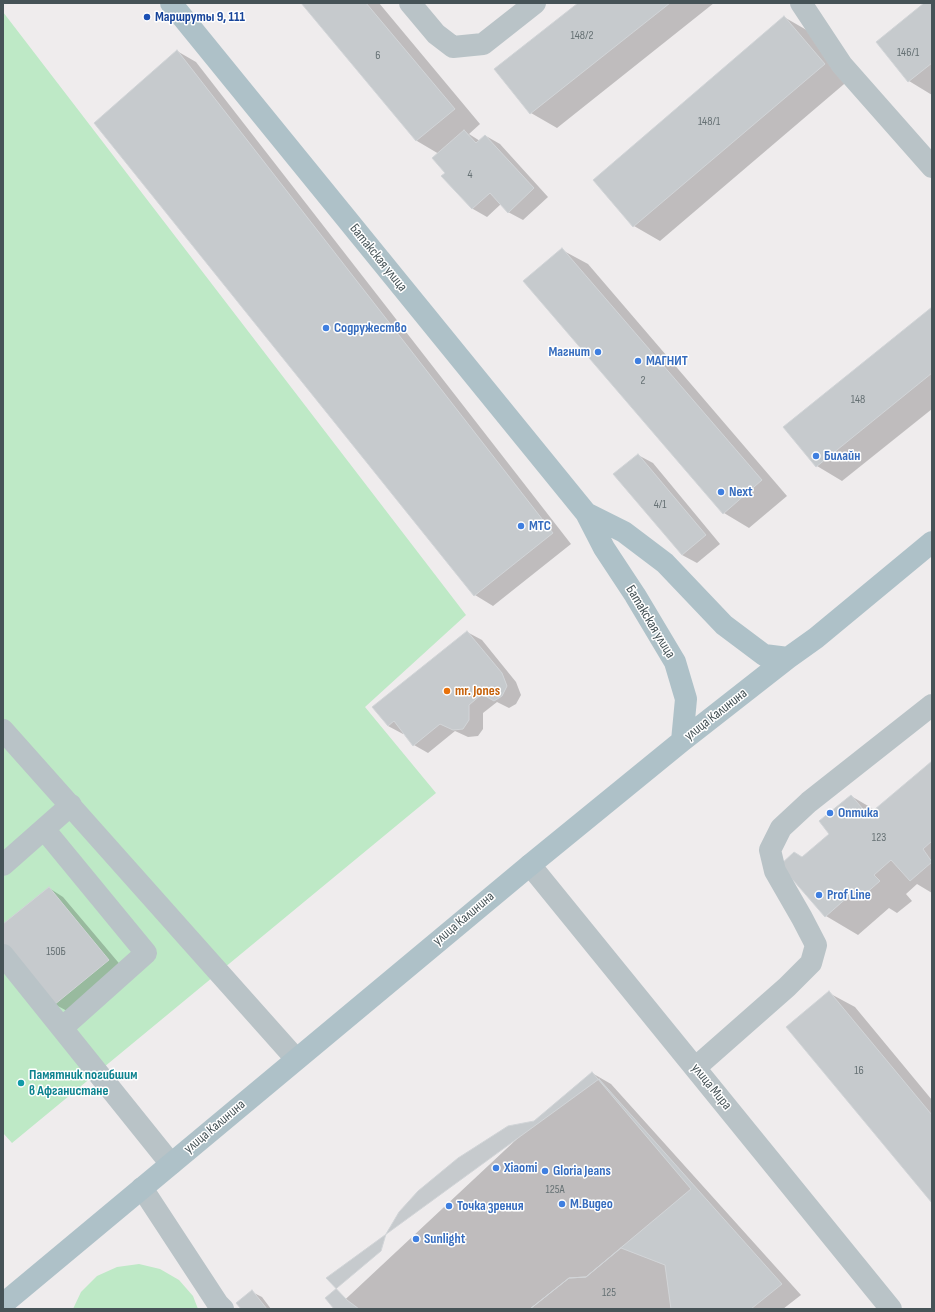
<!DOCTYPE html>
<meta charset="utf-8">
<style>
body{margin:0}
#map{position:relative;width:935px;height:1312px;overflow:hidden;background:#efeced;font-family:"Sofia Sans Condensed",sans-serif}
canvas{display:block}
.frame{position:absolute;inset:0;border:4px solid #465357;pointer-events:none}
</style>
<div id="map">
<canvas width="935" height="1312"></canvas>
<div class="frame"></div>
</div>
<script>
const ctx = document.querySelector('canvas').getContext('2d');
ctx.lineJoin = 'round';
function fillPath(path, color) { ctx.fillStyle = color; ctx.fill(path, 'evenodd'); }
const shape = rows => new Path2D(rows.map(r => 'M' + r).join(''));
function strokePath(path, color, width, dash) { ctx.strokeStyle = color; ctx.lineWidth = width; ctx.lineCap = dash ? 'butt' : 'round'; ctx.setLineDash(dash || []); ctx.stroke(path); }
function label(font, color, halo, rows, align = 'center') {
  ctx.font = font + ' "Sofia Sans Condensed",sans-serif'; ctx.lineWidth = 3; ctx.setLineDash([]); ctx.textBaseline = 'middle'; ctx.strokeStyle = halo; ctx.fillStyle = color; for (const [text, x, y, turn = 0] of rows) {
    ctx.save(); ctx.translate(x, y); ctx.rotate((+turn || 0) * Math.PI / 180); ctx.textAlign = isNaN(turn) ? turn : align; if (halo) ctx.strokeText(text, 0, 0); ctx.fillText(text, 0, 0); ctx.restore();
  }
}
fillPath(shape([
 [3,12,466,615,365,707,436,793,12,1143,3,1133],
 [139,1264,160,1269,179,1280,193,1296,198,1309,73,1309,81,1292,97,1276,117,1267]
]), '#bee9c6');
fillPath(shape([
 [302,3,379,3,480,124,469,134,480,141,486,136,500,144,548,197,523,220,508,212,501,204,487,217,473,209,443,176,447,173,439,154,417,141],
 [579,3,714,3,557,128,531,113],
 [926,3,932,3,932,95,909,81,877,42],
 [784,17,810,32,850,79,660,241,634,226,594,180],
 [177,51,196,62,571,544,493,606,475,595],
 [562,250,588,264,787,496,749,528,724,513],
 [932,308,932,409,842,481,817,466],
 [638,455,653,463,720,544,697,563,682,555],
 [467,632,482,640,516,682,521,695,516,704,509,708,497,702,483,713,483,729,478,736,468,737,455,731,428,753,414,745,404,733,403,734,388,726],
 [932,762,932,893,917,884,906,894,912,901,897,913,889,908,858,935,826,916,802,858,831,834,851,796,875,810],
 [49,888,63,897,123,968,69,1012,54,1004,3,942,3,926],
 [829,993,855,1007,932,1100,932,1202],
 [592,1073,611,1084,801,1295,783,1309,335,1309,535,1122],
 [252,1292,262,1297,271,1309,243,1309]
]), '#0003');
const building = shape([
 [301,3,366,3,455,109,416,141,301,3],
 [578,3,670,3,530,114,494,69,578,3],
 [924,3,932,3,932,63,908,82,876,42,924,3],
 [784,16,825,64,633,227,593,180,784,16],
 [177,50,553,533,474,596,94,123,177,50],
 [464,130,476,143,485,135,534,188,508,213,490,193,472,209,441,176,445,173,432,158,464,130],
 [562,248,762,480,723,514,523,281,562,248],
 [932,307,932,373,816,467,783,427,932,307],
 [638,454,706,535,682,555,613,474,638,454],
 [467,631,502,673,507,686,502,696,494,701,482,694,469,705,469,720,463,729,453,730,440,724,413,746,394,721,388,726,372,707,467,631],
 [932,761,932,841,923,849,932,862,910,881,891,860,874,875,880,881,864,895,858,888,825,917,780,865,794,852,802,857,829,834,819,821,851,795,868,815,932,761],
 [49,887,109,960,54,1005,3,943,3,924,49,887],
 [829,991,932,1115,932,1203,786,1027,829,991],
 [592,1072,691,1189,586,1277,569,1278,530,1309,334,1309,325,1298,381,1251,386,1234,399,1212,418,1191,458,1158,508,1126,534,1121,592,1072],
 [599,1079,782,1284,751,1309,359,1309,347,1300,326,1278,599,1079],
 [621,1248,665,1265,671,1309,530,1309,569,1278,586,1277,621,1248],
 [252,1290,267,1309,241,1309,236,1303,252,1290]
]);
fillPath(building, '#c6cacd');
strokePath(building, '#d1d4d7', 1);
strokePath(shape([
 [410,3,436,34,453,47,483,44,535,3],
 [801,3,842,65,932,167],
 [3,730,296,1059],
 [44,829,146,953,62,1028],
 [3,865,71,805],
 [530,865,891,1309],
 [3,955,171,1164],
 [695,1068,787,987,811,963,816,945,802,918,775,871,770,850,781,828,809,802,932,705],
 [142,1188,218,1304,223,1309]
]), '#b9c3c7', 22);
strokePath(shape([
 [171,3,586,513,604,548,635,595,675,662,686,699,682,741],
 [586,513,624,532,665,563,724,625,764,655,788,658],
 [3,1304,530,865,682,741,788,658,816,638,932,542]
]), '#aec1c8', 22);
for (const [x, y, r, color] of [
 [147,17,4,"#1a4fb4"],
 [326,328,4,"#3f7fe0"],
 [598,352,4,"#3f7fe0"],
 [638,361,4,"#3f7fe0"],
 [816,456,4,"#3f7fe0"],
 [721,492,4,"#3f7fe0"],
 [521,526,4,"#3f7fe0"],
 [447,691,4,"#e8710a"],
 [830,813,4,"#3f7fe0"],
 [819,895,4,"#3f7fe0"],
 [21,1083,4,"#0f9aa8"],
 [496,1168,4,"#3f7fe0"],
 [545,1171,4,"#3f7fe0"],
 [562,1204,4,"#3f7fe0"],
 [449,1206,4,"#3f7fe0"],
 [416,1239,4,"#3f7fe0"]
]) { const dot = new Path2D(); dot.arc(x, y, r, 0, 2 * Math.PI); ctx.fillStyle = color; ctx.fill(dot); strokePath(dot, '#fff', 1.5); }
label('12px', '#667174', null, [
 ["148/2",582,36],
 ["146/1",908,53],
 ["6",378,56],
 ["148/1",709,122],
 ["4",470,175],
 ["2",643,381],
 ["148",858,400],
 ["4/1",660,505],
 ["123",879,838],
 ["150Б",56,952],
 ["16",859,1071],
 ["125А",555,1190],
 ["125",609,1293]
]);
label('bold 14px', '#164399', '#fff', [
 ["Маршруты 9, 111",155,17]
], 'left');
label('14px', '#465357', '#fff', [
 ["Батакская улица",378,258,51],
 ["Батакская улица",650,622,59],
 ["улица Калинина",716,715,-38],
 ["улица Калинина",464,919,-40],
 ["улица Мира",711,1087,51],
 ["улица Калинина",215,1127,-40]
]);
label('bold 14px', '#366cbe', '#fff', [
 ["Содружество",334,328],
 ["Магнит",590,352,"right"],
 ["МАГНИТ",646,361],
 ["Билайн",824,456],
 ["Next",729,492],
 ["МТС",529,526],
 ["Оптика",838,813],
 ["Prof Line",827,895],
 ["Xiaomi",504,1168],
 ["Gloria Jeans",553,1171],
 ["М.Видео",570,1204],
 ["Точка зрения",457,1206],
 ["Sunlight",424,1239]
], 'left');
label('bold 14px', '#c56008', '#fff', [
 ["mr. Jones",455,691]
], 'left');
label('bold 14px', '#0d838f', '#fff', [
 ["Памятник погибшим",29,1075],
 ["в Афганистане",29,1091]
], 'left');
</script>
